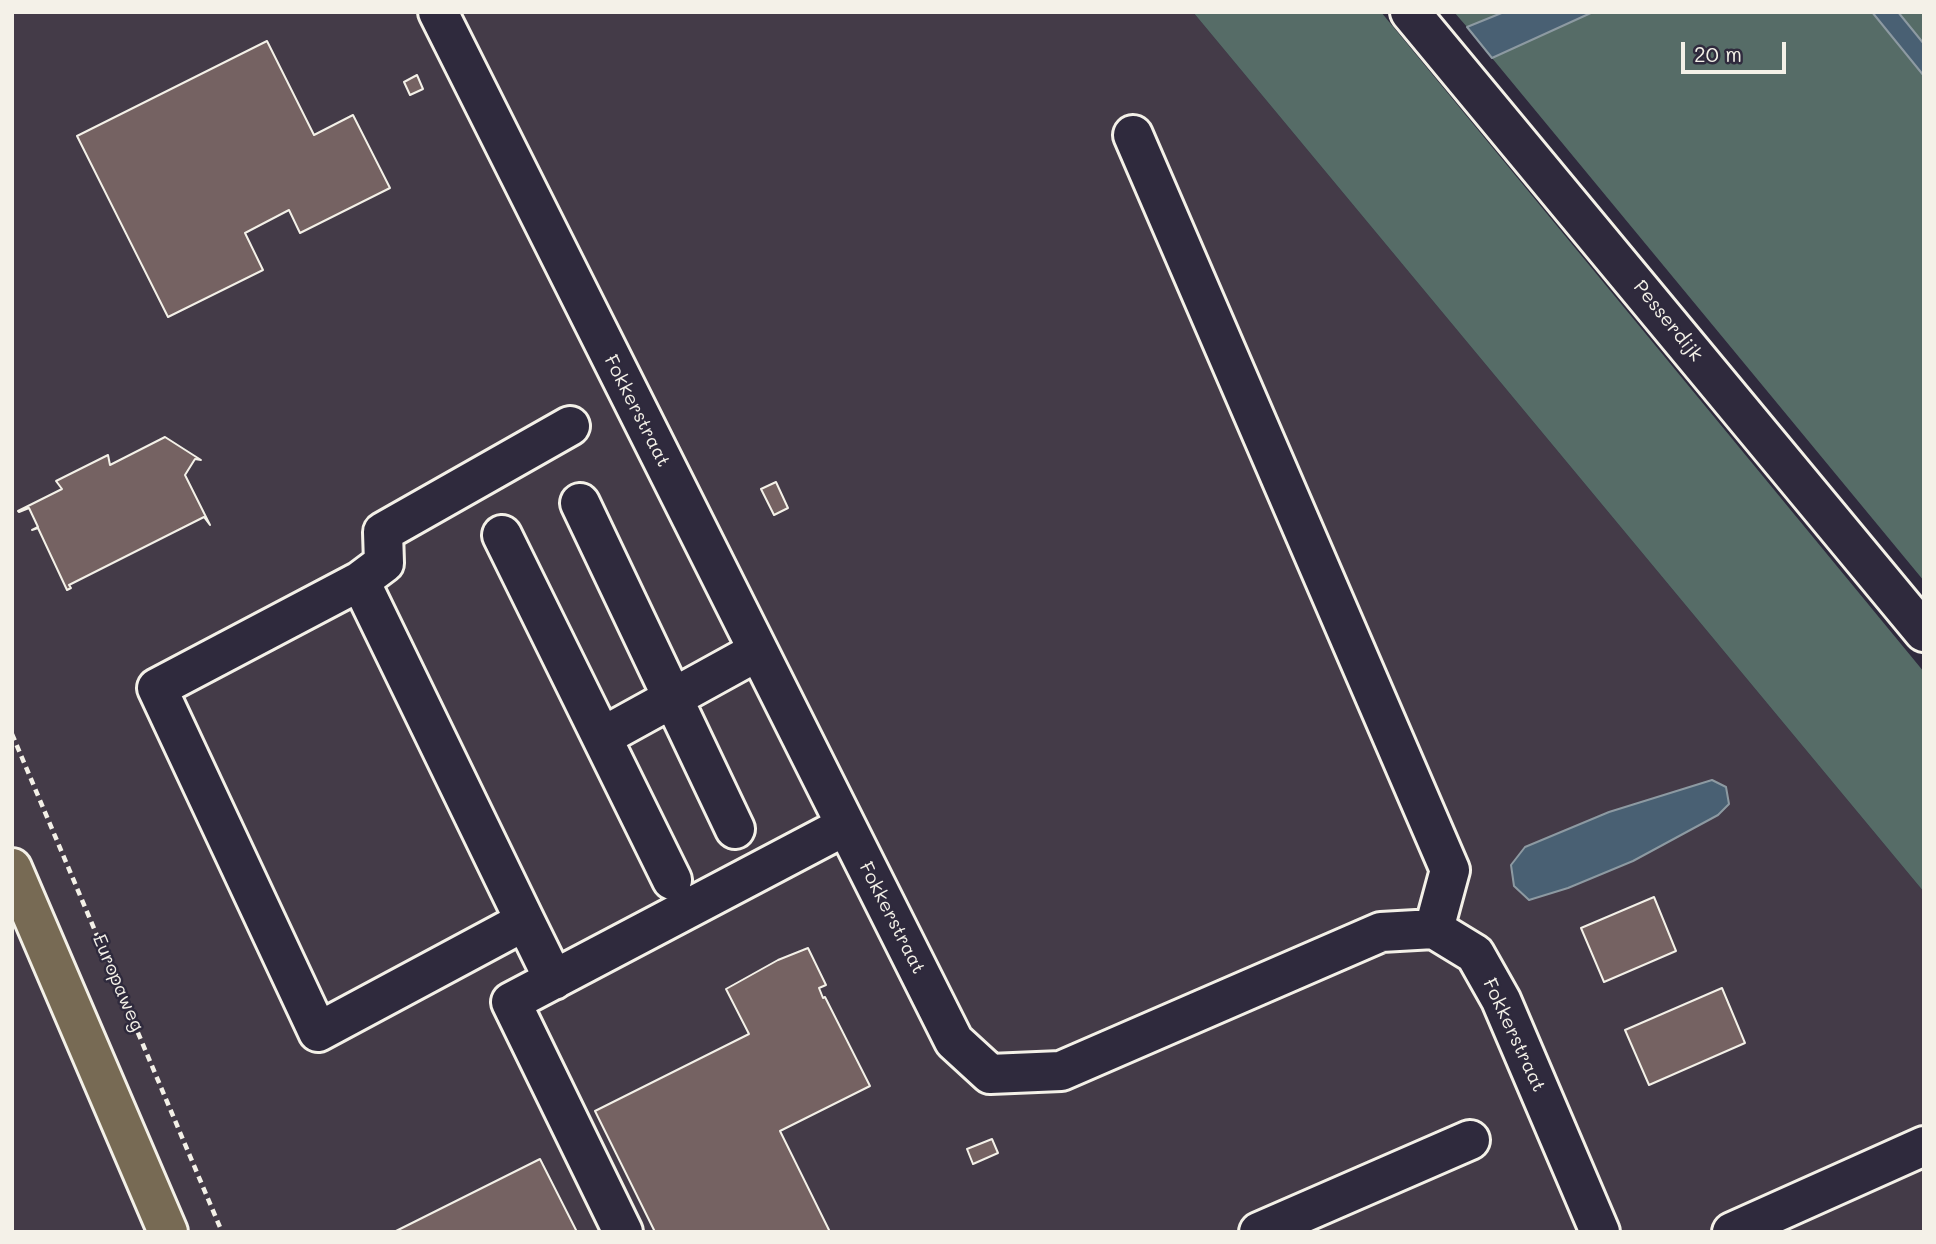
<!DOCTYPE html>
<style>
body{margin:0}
#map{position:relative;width:1936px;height:1244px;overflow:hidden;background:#2f2a3d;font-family:Mali,sans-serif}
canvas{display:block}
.frame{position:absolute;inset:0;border:14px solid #f4f1e8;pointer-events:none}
.scale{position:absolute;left:1681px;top:42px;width:105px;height:32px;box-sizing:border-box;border:4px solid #f4f1e8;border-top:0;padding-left:9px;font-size:21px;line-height:24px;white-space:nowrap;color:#f4f1e8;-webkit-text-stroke:5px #2f2a3d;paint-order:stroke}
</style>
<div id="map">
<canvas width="1936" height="1244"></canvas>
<div class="frame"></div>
<div class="scale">20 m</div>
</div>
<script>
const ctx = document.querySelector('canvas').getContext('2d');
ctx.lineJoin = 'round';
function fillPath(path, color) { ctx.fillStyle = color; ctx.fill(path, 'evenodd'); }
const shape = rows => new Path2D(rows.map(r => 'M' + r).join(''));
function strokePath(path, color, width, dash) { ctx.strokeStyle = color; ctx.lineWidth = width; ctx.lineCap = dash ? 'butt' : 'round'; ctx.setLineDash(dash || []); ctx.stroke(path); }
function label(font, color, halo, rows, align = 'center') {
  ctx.font = font + ' Mali,sans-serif'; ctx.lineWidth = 5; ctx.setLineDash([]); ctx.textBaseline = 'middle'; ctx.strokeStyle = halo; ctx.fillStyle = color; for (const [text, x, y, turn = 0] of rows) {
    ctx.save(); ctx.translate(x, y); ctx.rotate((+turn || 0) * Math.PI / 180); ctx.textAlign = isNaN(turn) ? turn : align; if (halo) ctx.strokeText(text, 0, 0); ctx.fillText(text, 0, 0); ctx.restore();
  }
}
fillPath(shape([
 [12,12,1193,12,1924,892,1924,1232,12,1232]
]), '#443b48');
fillPath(shape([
 [1193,12,1381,12,1924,672,1924,892],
 [1454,12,1504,12,1467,27],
 [1593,12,1872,12,1924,76,1924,581,1492,58],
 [1898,12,1924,12,1924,44]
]), '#566c67');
const water = shape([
 [1504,12,1593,12,1492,58,1467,27,1504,12],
 [1872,12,1898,12,1924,44,1924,76,1872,12],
 [1712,780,1726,787,1729,804,1718,815,1633,861,1568,888,1529,900,1514,886,1511,865,1525,847,1609,812,1712,780]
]);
fillPath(water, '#496073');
strokePath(water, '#8d9aa2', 2);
const building = shape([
 [267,41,314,135,353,115,390,188,300,233,289,210,245,233,263,270,168,317,77,136,267,41],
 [417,75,423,89,410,95,404,82,417,75],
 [165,437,201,460,195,459,185,475,210,525,204,517,69,585,71,588,67,590,38,528,32,530,38,527,29,508,19,512,18,511,62,489,56,481,108,455,110,465,165,437],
 [776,482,788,508,774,515,761,489,776,482],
 [1654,897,1676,951,1604,982,1581,928,1654,897],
 [808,948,826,985,819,988,823,998,825,997,870,1086,780,1131,830,1232,655,1232,595,1111,749,1034,726,989,778,960,808,948],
 [1722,988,1745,1043,1649,1085,1625,1030,1722,988],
 [992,1139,998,1153,973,1164,967,1149,992,1139],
 [540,1159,577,1232,394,1232,540,1159]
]);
fillPath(building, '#756262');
strokePath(building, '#f4f1e8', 2);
const minor = shape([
 [438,12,954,1041,990,1074,1061,1071,1381,932,1434,929,1475,954,1501,1000,1600,1232],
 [1410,12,1924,632],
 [1133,135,1450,870,1434,929],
 [580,503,735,829],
 [502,535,672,880],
 [360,581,384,563,383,532,570,426],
 [602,737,758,651],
 [525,921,318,1032,157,688,360,581,525,921,554,980],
 [623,1232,511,1002,845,826],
 [1259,1232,1470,1140],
 [1732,1232,1924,1146]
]);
const major = shape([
 [12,868,168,1232]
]);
strokePath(minor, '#f4f1e8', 44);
strokePath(major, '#f4f1e8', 44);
strokePath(shape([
 [12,734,222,1232]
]), '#f4f1e8', 4.5, [7, 5]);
strokePath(minor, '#2f2a3d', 38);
strokePath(major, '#776a54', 38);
label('19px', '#f4f1e8', '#2f2a3d', [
 ["Pesserdijk",1668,321,51],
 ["Fokkerstraat",637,411,63],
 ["Fokkerstraat",892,918,63],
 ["Europaweg",118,983,67],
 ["Fokkerstraat",1514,1035,65]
]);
</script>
